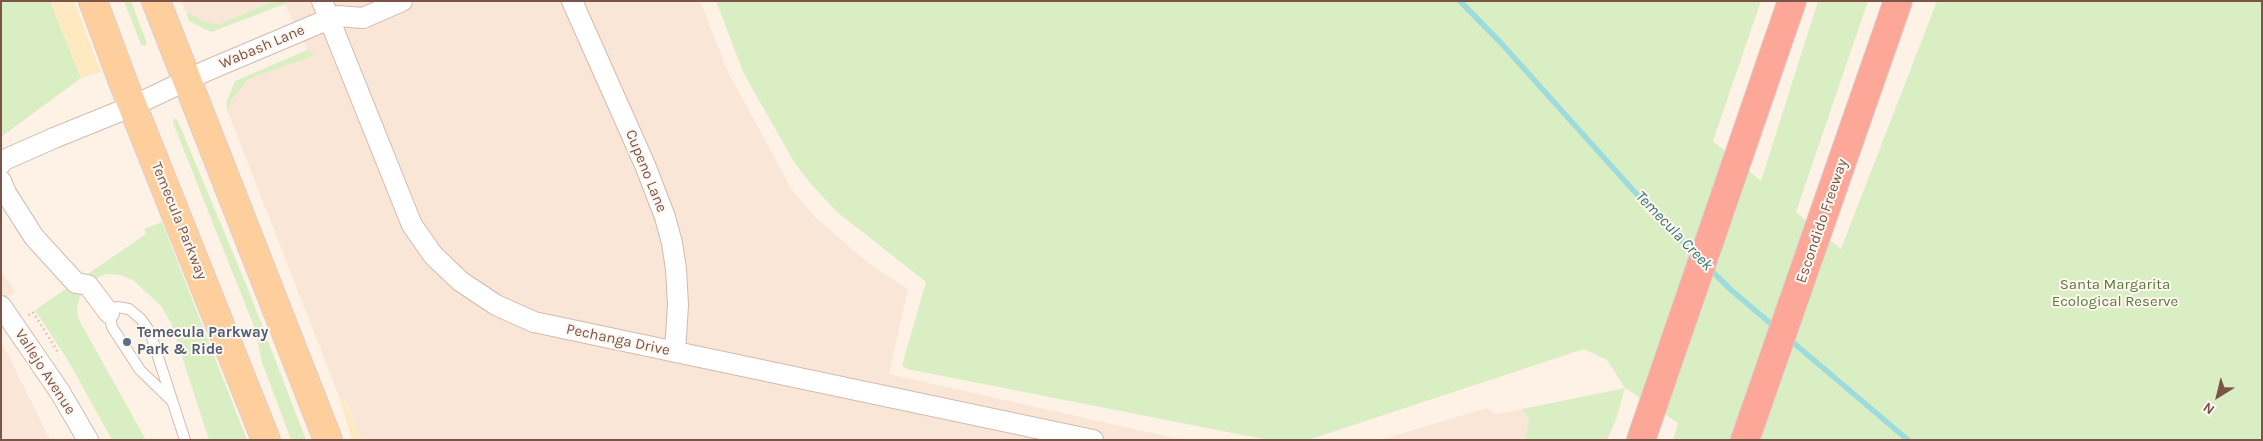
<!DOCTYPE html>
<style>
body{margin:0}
#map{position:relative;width:2263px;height:441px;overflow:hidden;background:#fef2e7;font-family:Karla,sans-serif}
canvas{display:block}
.frame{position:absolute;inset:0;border:2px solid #7b5448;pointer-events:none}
.north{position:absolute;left:2193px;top:371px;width:50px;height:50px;-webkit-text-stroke:4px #fff7ef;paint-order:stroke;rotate:216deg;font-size:14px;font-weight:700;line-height:20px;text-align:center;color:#7b5448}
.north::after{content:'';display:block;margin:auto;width:18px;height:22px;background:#7b5448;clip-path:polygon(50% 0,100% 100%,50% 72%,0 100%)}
</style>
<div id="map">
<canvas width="2263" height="441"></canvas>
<div class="frame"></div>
<div class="north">N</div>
</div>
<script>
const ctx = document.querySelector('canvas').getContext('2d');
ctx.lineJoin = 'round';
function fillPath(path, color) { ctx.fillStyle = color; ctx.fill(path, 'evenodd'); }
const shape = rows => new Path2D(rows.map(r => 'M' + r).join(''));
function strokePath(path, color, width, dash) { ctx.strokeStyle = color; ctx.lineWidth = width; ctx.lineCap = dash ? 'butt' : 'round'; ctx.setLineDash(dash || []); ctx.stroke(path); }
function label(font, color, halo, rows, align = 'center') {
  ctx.font = font + ' Karla,sans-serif'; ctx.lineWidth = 4; ctx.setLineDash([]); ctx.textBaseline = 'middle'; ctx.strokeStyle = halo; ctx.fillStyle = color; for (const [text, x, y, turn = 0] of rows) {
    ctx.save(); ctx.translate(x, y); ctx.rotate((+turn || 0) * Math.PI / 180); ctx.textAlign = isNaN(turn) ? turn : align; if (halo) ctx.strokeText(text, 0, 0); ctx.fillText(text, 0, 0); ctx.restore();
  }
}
fillPath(shape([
 [181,1,273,1,220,24,208,23,186,12],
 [287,1,700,1,728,72,792,190,816,218,872,266,908,289,889,374,1183,440,361,440,345,400,340,399,228,112,232,99,249,79,314,55,307,50,285,4],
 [1,271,15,292,1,300],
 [1,341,31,401,50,440,1,440],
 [1487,408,1496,414,1522,409,1529,419,1525,440,1380,440]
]), '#f9e6d7');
fillPath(shape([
 [1,1,50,1,81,78,1,137],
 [124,1,131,1,147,43,145,46,141,45],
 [273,1,287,1,285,4,211,32,189,21,186,12,208,23,220,24],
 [716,1,1761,1,1713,141,1761,181,1818,1,1868,1,1796,212,1841,249,1937,1,2262,1,2262,440,1673,440,1678,423,1625,388,1616,420,1607,440,1525,440,1529,419,1522,409,1625,388,1607,360,1584,349,1308,440,1268,440,907,369,902,365,926,282,837,212,809,182,794,162,744,74],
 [307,50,315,55,249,79,232,99,228,112,226,103,235,81],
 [174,118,178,121,250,294,306,440,291,440,262,362,255,329,173,123],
 [162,222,247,440,209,440,171,323,161,306,134,281,121,275,107,274,97,278,88,285,80,297,77,308,78,318,146,440,112,440,69,362,35,310,146,234,144,229]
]), '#daeec3');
fillPath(shape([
 [50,1,74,1,101,72,81,78],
 [340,399,344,400,361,440,352,440]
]), '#ffe9c0');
strokePath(shape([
 [1460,1,1501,43,1650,209,1697,256],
 [1709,268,1730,289,1776,328],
 [1789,339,1908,440]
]), '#9edbdd', 5.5);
const service = shape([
 [172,401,140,370,112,327,109,313,117,307,129,309,141,319,150,332,185,440]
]);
const minor = shape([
 [322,1,412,225,433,255,460,281,496,305,534,322,1093,440],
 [572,1,645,165,665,217,672,243,676,269,678,305,675,352],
 [1,164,4,160,54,138,133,106,206,71,329,19,338,16,363,18,402,1],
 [1,181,6,193,34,237,76,283,88,285,109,313],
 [1,306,60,392,88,440]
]);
const primary = shape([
 [93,1,123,82,266,440],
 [156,1,328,440]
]);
const motorway = shape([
 [1641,440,1792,1],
 [1745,440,1898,1]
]);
strokePath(service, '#d4baae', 12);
strokePath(minor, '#d4baae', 22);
strokePath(primary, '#dacfcc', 30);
strokePath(motorway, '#dacfcc', 30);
strokePath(shape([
 [29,315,33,312,59,354]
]), '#dcae9e', 3, [1, 4]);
strokePath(service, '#fff', 10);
strokePath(minor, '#fff', 20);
strokePath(primary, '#ffce9d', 28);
strokePath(motorway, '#fda799', 28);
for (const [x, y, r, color] of [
 [127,342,5,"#5c6f8a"]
]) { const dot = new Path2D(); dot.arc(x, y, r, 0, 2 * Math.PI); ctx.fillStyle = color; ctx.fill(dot); strokePath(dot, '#fff7ef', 2); }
label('15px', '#7b5448', '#fff7ef', [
 ["Wabash Lane",262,47,-23],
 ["Cupeno Lane",646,171,68],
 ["Temecula Parkway",179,221,68],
 ["Escondido Freeway",1822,221,-71],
 ["Pechanga Drive",618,340,12],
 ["Vallejo Avenue",45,372,57]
]);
label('15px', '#577b3c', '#fff7ef', [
 ["Santa Margarita",2115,285],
 ["Ecological Reserve",2115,302]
]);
label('bold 15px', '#4e5e75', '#fff7ef', [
 ["Temecula Parkway",137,333],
 ["Park & Ride",137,350]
], 'left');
label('italic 16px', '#387679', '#fff7ef', [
 ["Temecula Creek",1674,231,46]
]);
</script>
